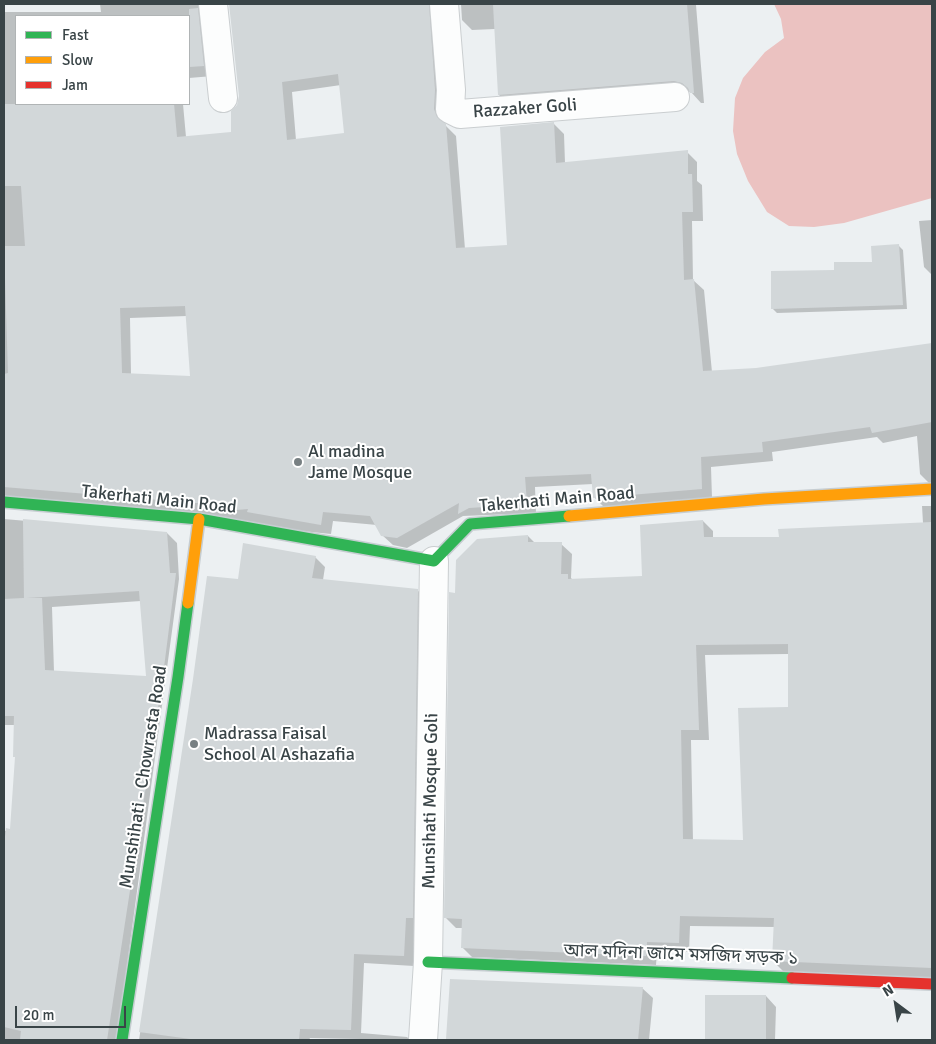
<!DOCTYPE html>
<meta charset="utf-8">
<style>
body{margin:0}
#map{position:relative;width:936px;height:1044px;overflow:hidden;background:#ecf0f2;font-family:Signika,sans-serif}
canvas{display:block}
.frame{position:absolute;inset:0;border:5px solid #394447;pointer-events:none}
.legend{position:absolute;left:15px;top:15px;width:175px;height:90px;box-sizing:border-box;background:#fff;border:1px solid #b0b4b5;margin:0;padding:6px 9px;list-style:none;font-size:15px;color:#394447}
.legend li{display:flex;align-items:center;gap:10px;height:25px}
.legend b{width:25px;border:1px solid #b0b4b5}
.north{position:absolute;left:871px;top:979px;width:50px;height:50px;-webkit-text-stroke:4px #fff;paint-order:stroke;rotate:329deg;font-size:14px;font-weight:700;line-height:20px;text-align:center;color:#394447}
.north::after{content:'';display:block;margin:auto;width:18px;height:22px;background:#394447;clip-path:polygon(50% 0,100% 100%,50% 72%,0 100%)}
.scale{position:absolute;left:15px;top:1006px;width:111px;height:22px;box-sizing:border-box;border:2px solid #394447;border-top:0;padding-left:6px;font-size:15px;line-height:18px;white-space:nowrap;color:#394447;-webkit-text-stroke:4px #fff;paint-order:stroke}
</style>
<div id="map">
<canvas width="936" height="1044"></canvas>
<div class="frame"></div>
<ul class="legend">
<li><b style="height:6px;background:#30b455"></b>Fast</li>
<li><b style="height:6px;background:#ff9f0a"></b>Slow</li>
<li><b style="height:6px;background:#e5322d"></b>Jam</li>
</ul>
<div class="north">N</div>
<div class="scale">20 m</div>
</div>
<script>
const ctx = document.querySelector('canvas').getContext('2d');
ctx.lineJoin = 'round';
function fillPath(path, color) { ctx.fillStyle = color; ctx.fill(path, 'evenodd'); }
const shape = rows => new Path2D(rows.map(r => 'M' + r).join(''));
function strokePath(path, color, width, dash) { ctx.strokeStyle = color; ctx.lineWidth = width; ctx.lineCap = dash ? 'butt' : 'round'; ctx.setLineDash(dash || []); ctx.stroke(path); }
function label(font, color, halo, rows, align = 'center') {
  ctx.font = font + ' Signika,"Noto Sans Bengali",sans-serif'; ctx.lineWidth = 4; ctx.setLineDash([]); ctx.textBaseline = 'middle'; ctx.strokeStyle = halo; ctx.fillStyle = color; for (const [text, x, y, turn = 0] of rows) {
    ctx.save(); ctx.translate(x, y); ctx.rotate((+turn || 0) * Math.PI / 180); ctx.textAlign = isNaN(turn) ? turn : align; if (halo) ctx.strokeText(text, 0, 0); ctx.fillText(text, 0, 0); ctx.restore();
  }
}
fillPath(shape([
 [774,4,932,4,932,198,844,223,814,227,789,226,767,212,748,181,737,154,733,131,735,98,743,78,765,52,784,38,781,19]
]), '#ebc2c1');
fillPath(shape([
 [100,4,212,4,213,76,189,78,189,16,16,16,16,104,183,104,186,137,232,133,240,96,230,4,443,4,444,119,446,126,456,136,465,249,508,246,554,124,564,134,565,163,687,152,697,162,697,181,702,185,703,221,692,221,693,280,704,290,712,372,756,369,932,344,932,484,930,484,920,474,917,436,883,443,877,437,772,452,773,461,711,467,712,498,604,507,594,497,593,484,535,487,536,513,463,516,407,548,393,545,382,535,377,525,333,521,331,534,4,501,4,12,101,12],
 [341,85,345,134,296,140,292,92],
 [187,316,191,377,131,374,130,318],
 [461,4,733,4,733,5,696,5,704,103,701,103,691,92,685,91,509,105,499,95,495,29,472,30,462,20],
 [932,220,932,265,931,265,932,275,924,267,919,221],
 [898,245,903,250,907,309,777,313,772,308,836,272,873,263],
 [922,506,932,506,932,978,783,971,773,961,775,927,690,926,689,952,657,952,656,965,472,957,462,947,463,928,456,928,446,918,456,594,528,536,535,543,561,544,572,554,571,578,573,580,643,578,703,521,713,531,713,538,780,538,923,523],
 [789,654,790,708,745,842,693,841,691,740,709,740,705,655],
 [4,519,167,533,177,543,179,579,117,1040,4,1040,4,831,12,830,16,758,15,725,4,725],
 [141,601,148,677,54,672,52,607],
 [315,557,325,567,323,580,417,590,428,600,414,966,364,963,361,1033,407,1037,410,1040,310,1038,309,1040,139,1040,195,680,239,580],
 [451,980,642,988,653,998,649,1040,448,1040],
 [766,996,776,1007,775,1040,706,1040,706,997]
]), '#0003');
fillPath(shape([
 [229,4,429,4,435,90,434,109,437,117,446,124,456,248,507,245,500,127,554,122,556,163,688,150,688,174,692,174,693,212,682,212,684,280,694,279,703,371,756,368,932,343,932,422,872,433,870,427,762,442,763,452,701,457,702,489,593,498,591,474,525,477,527,504,469,508,458,514,459,503,397,538,381,536,370,516,323,512,321,525,247,512,248,509,236,510,222,507,222,502,196,503,4,487,4,374,8,373,4,246,25,246,21,186,4,186,4,104,174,104,177,137,231,132,231,111,237,105,239,96],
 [338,74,344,133,287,140,282,82],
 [185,306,190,376,122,373,120,308],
 [493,4,687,4,694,93,690,93,688,88,682,83,674,81,498,95],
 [198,8,204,66,189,67,189,9],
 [899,244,903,305,771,309,771,271,834,270,834,262,872,262,871,246],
 [23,519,167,532,170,573,176,573,163,675,107,1040,20,1040,21,1031,4,1027,4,846,6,828,10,829,15,757,13,757,14,716,4,716,4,599,24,598],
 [139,591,146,676,45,670,42,598,26,598],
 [703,520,704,537,779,537,778,529,932,522,932,968,772,961,774,918,680,916,679,943,647,942,646,956,461,948,462,919,444,918,449,592,455,593,456,560,477,539,528,535,528,542,562,542,561,574,568,574,568,579,642,576,640,525],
 [788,644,788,707,738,708,743,840,683,839,681,730,699,730,696,645],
 [243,543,316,556,312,578,418,589,413,918,406,918,404,956,354,954,351,1030,300,1029,299,1040,198,1040,139,1032,193,679,207,576,238,579],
 [450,979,643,987,638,1040,446,1039],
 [705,995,766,995,766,1040,705,1040]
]), '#d2d7d9');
const street = shape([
 [213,4,223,98],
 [444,4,451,90,450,109,460,114,675,97],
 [423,1040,428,962,434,561]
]);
const fast = shape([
 [4,502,199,519,434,561,470,524,569,516],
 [428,962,792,978],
 [122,1040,178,677,188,603]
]);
const slow = shape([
 [569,516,764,499,932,489],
 [188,603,199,519]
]);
const jam = shape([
 [792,978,932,984]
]);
strokePath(street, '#caced0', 30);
strokePath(fast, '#c6cdd1', 14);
strokePath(slow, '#c6cdd1', 14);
strokePath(jam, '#c6cdd1', 14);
strokePath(street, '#fcfdfd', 28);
strokePath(fast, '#30b455', 11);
strokePath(slow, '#ff9f0a', 11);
strokePath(jam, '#e5322d', 11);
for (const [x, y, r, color] of [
 [298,462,5,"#788083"],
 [194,744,5,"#788083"]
]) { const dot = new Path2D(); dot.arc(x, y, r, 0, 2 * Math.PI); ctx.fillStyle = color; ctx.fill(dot); strokePath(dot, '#fff', 2); }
label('18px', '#394447', '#fff', [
 ["Razzaker Goli",525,109,-4],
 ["Takerhati Main Road",159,500,6],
 ["Takerhati Main Road",557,500,-5],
 ["Munshihati - Chowrasta Road",144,777,-81],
 ["Munsihati Mosque Goli",431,801,-89],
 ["আল মদিনা জামে মসজিদ সড়ক ১",681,955,2]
]);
label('18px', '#394447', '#fff', [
 ["Al madina",308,452],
 ["Jame Mosque",308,473],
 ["Madrassa Faisal",204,734],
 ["School Al Ashazafia",204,755]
], 'left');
</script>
